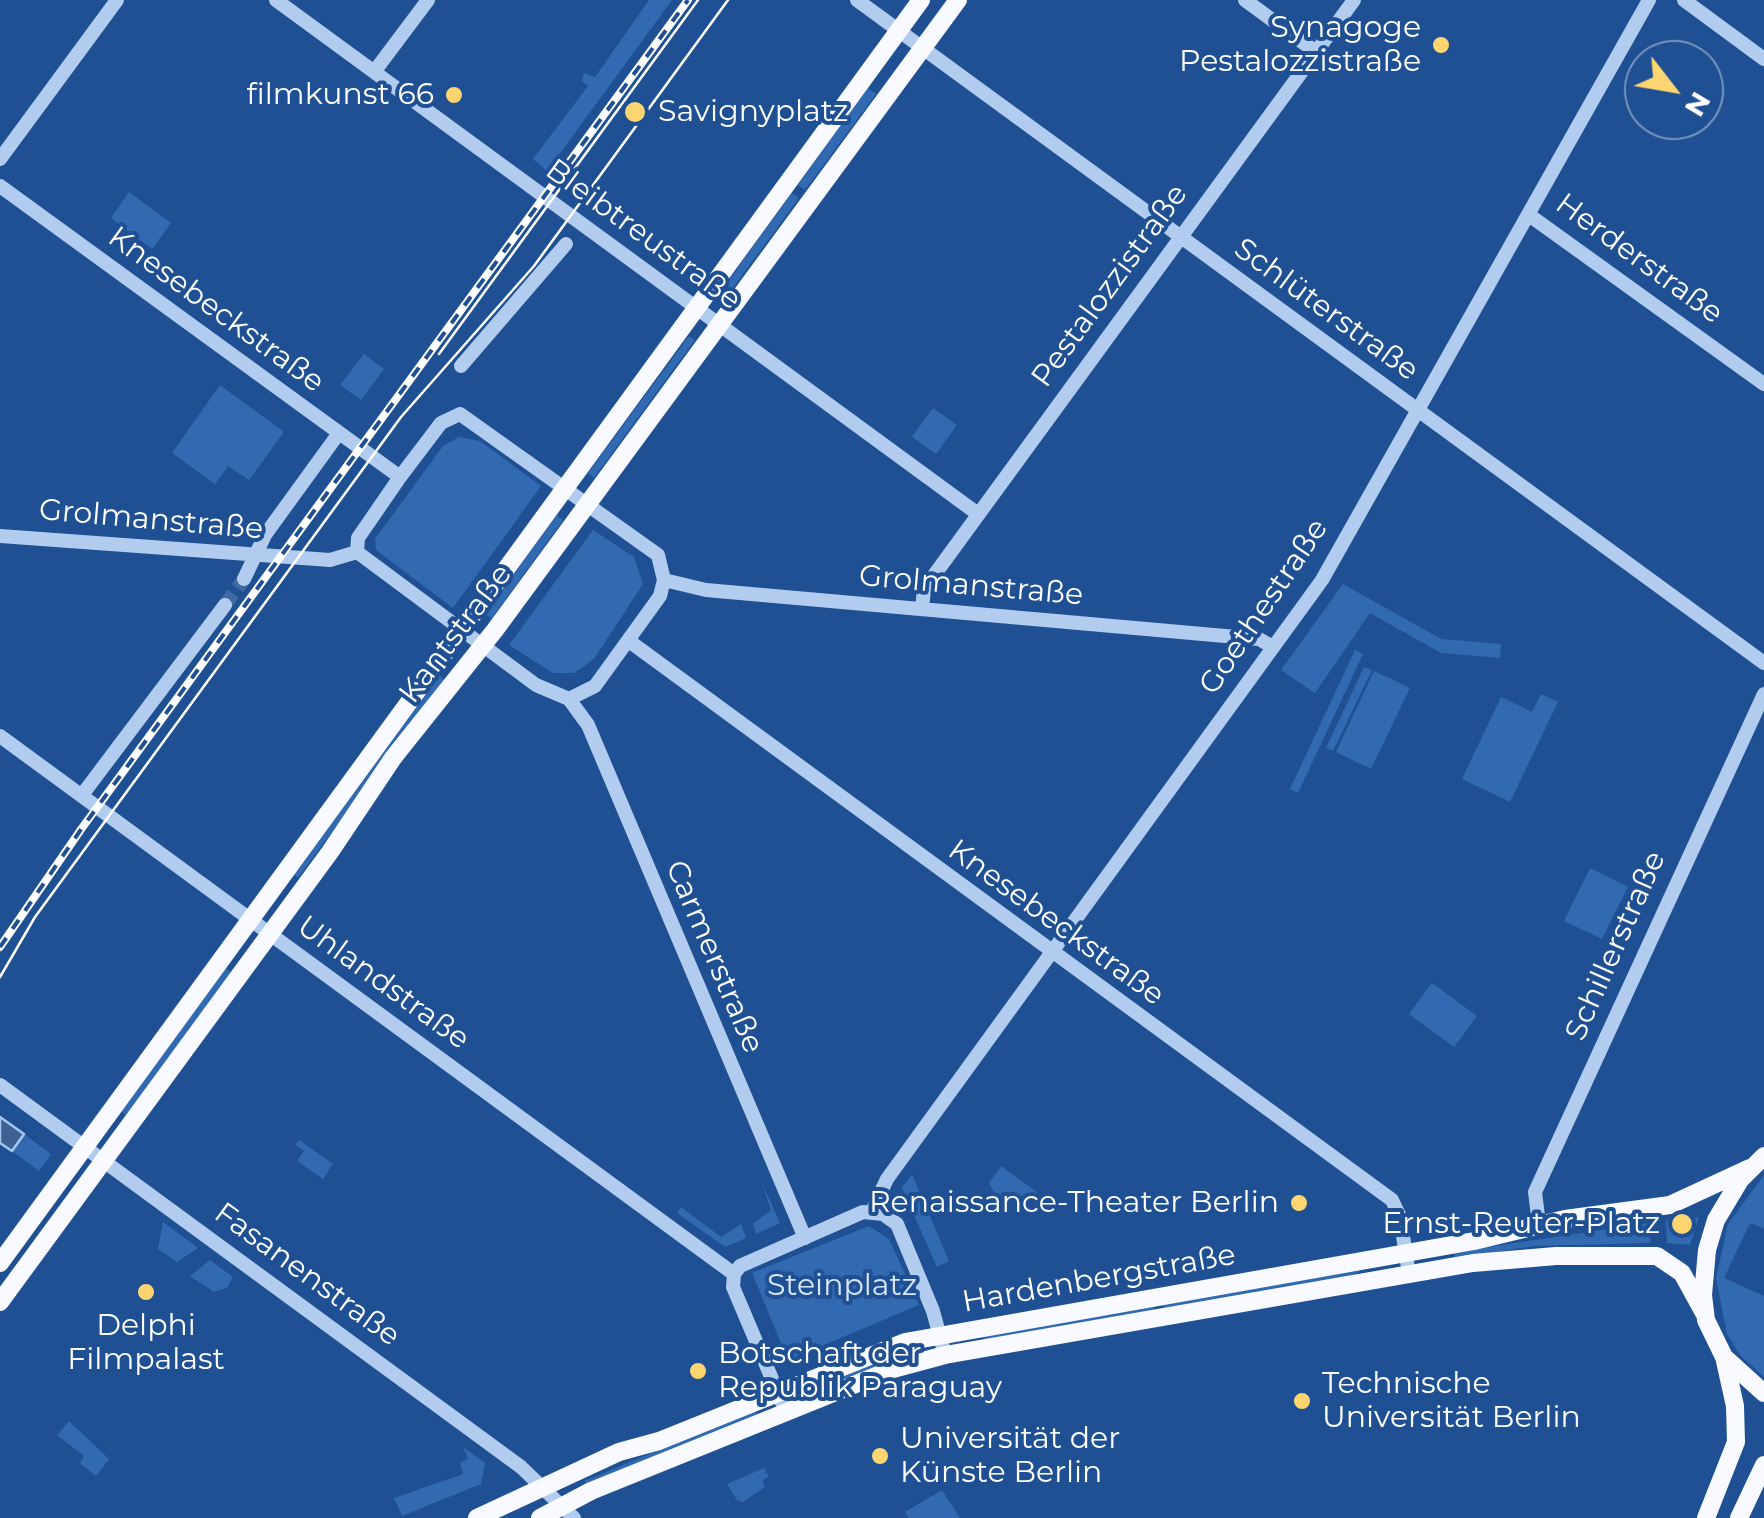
<!DOCTYPE html>
<meta charset="utf-8">
<style>
body{margin:0}
#map{position:relative;width:1764px;height:1518px;overflow:hidden;background:#1f5093;font-family:Montserrat,sans-serif}
canvas{display:block}
.north{position:absolute;left:1624px;top:40px;width:100px;height:100px;box-sizing:border-box;background:#1f5093;border:2px solid #7996be;border-radius:50%;rotate:121deg;font-size:28px;font-weight:700;line-height:40px;text-align:center;color:#fff}
.north::after{content:'';display:block;margin:auto;width:35px;height:45px;background:#fcd570;clip-path:polygon(50% 0,100% 100%,50% 72%,0 100%)}
</style>
<div id="map">
<canvas width="1764" height="1518"></canvas>
<div class="north">N</div>
</div>
<script>
const ctx = document.querySelector('canvas').getContext('2d');
ctx.lineJoin = 'round';
function fillPath(path, color) { ctx.fillStyle = color; ctx.fill(path, 'evenodd'); }
const shape = rows => new Path2D(rows.map(r => 'M' + r).join(''));
function strokePath(path, color, width, dash) { ctx.strokeStyle = color; ctx.lineWidth = width; ctx.lineCap = dash ? 'butt' : 'round'; ctx.setLineDash(dash || []); ctx.stroke(path); }
function label(font, color, halo, rows, align = 'center') {
  ctx.font = font + ' Montserrat,sans-serif'; ctx.lineWidth = 8; ctx.setLineDash([]); ctx.textBaseline = 'middle'; ctx.strokeStyle = halo; ctx.fillStyle = color; for (const [text, x, y, turn = 0] of rows) {
    ctx.save(); ctx.translate(x, y); ctx.rotate((+turn || 0) * Math.PI / 180); ctx.textAlign = isNaN(turn) ? turn : align; if (halo) ctx.strokeText(text, 0, 0); ctx.fillText(text, 0, 0); ctx.restore();
  }
}
fillPath(shape([
 [649,0,672,0,547,171,533,159,588,86,582,81,584,73,595,77],
 [868,88,876,94,805,190,798,185],
 [129,192,171,223,152,249,111,218],
 [792,193,799,198,727,296,721,291],
 [689,336,695,340,594,478,588,473],
 [364,354,384,369,361,400,340,385],
 [220,385,284,432,249,480,228,466,215,484,172,453],
 [933,408,957,425,936,454,912,437],
 [459,437,480,441,541,486,453,608,376,550,375,539,443,446],
 [557,515,563,520,492,618,485,614],
 [593,530,634,557,643,584,594,659,574,673,553,673,509,645],
 [1343,584,1441,639,1501,644,1500,658,1441,653,1370,613,1315,693,1281,670],
 [1355,650,1363,654,1298,793,1290,789],
 [1364,667,1372,670,1333,751,1326,748],
 [1374,671,1410,688,1371,769,1336,752],
 [440,676,444,680,298,878,294,875],
 [1541,694,1558,702,1510,802,1462,779,1501,697,1532,712],
 [1590,868,1628,887,1602,939,1564,921],
 [225,968,231,972,126,1115,121,1111],
 [1432,983,1477,1016,1454,1047,1409,1014],
 [24,1134,51,1154,39,1171,12,1151],
 [299,1140,333,1164,323,1179,297,1161,304,1151,295,1145],
 [1001,1166,1037,1192,1037,1194,998,1200,989,1183],
 [912,1174,949,1261,937,1267,902,1188],
 [1764,1175,1764,1229,1750,1223,1724,1278,1764,1296,1764,1377,1740,1355,1727,1334,1716,1278,1728,1224],
 [762,1183,780,1223,756,1234,753,1224,771,1210],
 [681,1207,721,1237,741,1224,746,1238,725,1247,677,1213],
 [1699,1217,1690,1245,1667,1243,1666,1221],
 [163,1222,198,1248,177,1262,158,1249],
 [1649,1223,1650,1243,1533,1246,1455,1259,1454,1252],
 [869,1226,889,1239,919,1305,788,1360,752,1273],
 [210,1260,233,1277,227,1288,214,1292,190,1276],
 [1364,1268,1351,1277,1164,1310,1163,1302],
 [1153,1304,1154,1312,984,1341,983,1335],
 [922,1347,923,1353,803,1398,799,1392],
 [756,1410,758,1416,587,1485,584,1481],
 [69,1421,109,1459,96,1476,80,1463,84,1456,57,1435],
 [463,1447,485,1463,481,1484,402,1516,394,1498,463,1474,460,1463,468,1459],
 [764,1468,769,1476,762,1481,765,1487,743,1502,737,1500,727,1484],
 [942,1490,960,1518,909,1518,905,1512]
]), '#326ab1');
const water = shape([
 [0,1117,24,1134,12,1151,0,1143,0,1117]
]);
fillPath(water, '#3d6191');
strokePath(water, '#a4c6ef', 2.5);
strokePath(shape([
 [225,605,244,579]
]), '#416aa3', 14, [14, 7]);
strokePath(shape([
 [276,0,978,514],
 [857,0,1764,663],
 [1245,0,1316,52],
 [1684,0,1764,59],
 [374,72,428,0],
 [0,159,117,0],
 [0,186,400,477],
 [1529,215,1764,384],
 [461,366,566,244],
 [460,414,658,555,664,580,660,596,595,686,569,699,536,685,357,552,358,538,400,477,441,423,460,414],
 [0,536,330,560,357,552],
 [244,579,265,535,339,433],
 [664,580,706,590,1259,639,1273,647],
 [922,609,924,589,1354,0],
 [629,641,1392,1200,1400,1217,1409,1274],
 [569,699,588,725,805,1238],
 [0,736,734,1274],
 [82,795,225,605],
 [0,1085,521,1467,574,1518],
 [872,1211,887,1179,1322,580,1649,0],
 [1539,1224,1535,1192,1764,694],
 [786,1412,733,1287,734,1274,740,1266,863,1212,883,1214,897,1224,933,1311,945,1355]
]), '#b1ccee', 14);
strokePath(shape([
 [1764,1156,1740,1180,1716,1220,1707,1250,1703,1295,1706,1320,1724,1357,1764,1393],
 [0,1263,921,0],
 [0,1302,330,852,393,758,495,630,958,0],
 [477,1518,619,1452,659,1441,905,1342,1474,1241,1565,1219,1670,1205,1750,1168],
 [540,1518,591,1491,893,1369,945,1355,1473,1263,1556,1256,1657,1256,1682,1273,1704,1313],
 [1706,1518,1736,1442,1735,1406,1725,1361],
 [1739,1518,1764,1465]
]), '#f8faff', 18);
strokePath(shape([
 [439,354,698,0],
 [0,977,35,917,401,417,534,266,728,0]
]), '#fff', 2.5);
const rail = shape([
 [0,947,82,828,688,0]
]);
strokePath(rail, '#fff', 8);
strokePath(rail, '#1f5093', 4, [11]);
for (const [x, y, r, color] of [
 [1441,45,10,"#fcd570"],
 [454,95,10,"#fcd570"],
 [635,112,12,"#fcd570"],
 [1299,1203,10,"#fcd570"],
 [1682,1224,12,"#fcd570"],
 [146,1292,10,"#fcd570"],
 [698,1371,10,"#fcd570"],
 [1302,1401,10,"#fcd570"],
 [880,1456,10,"#fcd570"]
]) { const dot = new Path2D(); dot.arc(x, y, r, 0, 2 * Math.PI); ctx.fillStyle = color; ctx.fill(dot); strokePath(dot, '#1f5093', 4); }
label('30px', '#fff', '#1f5093', [
 ["Synagoge",1421,28],
 ["Pestalozzistraße",1421,62],
 ["filmkunst 66",434,95],
 ["Savignyplatz",658,112,"left"],
 ["Renaissance-Theater Berlin",1279,1203],
 ["Ernst-Reuter-Platz",1660,1224],
 ["Delphi",146,1326,"center"],
 ["Filmpalast",146,1360,"center"],
 ["Botschaft der",718,1354,"left"],
 ["Republik Paraguay",718,1388,"left"],
 ["Technische",1322,1384,"left"],
 ["Universität Berlin",1322,1418,"left"],
 ["Universität der",900,1439,"left"],
 ["Künste Berlin",900,1473,"left"]
], 'right');
label('30px', '#fff', '#1f5093', [
 ["Bleibtreustraße",643,235,36],
 ["Herderstraße",1639,259,36],
 ["Pestalozzistraße",1110,286,-54],
 ["Knesebeckstraße",216,310,36],
 ["Schlüterstraße",1326,310,36],
 ["Grolmanstraße",151,520,5],
 ["Grolmanstraße",971,586,5],
 ["Goethestraße",1264,607,-56],
 ["Kantstraße",456,634,-53],
 ["Knesebeckstraße",1056,923,36],
 ["Schillerstraße",1616,946,-66],
 ["Carmerstraße",714,957,67],
 ["Uhlandstraße",383,983,36],
 ["Fasanenstraße",307,1275,36],
 ["Hardenbergstraße",1099,1279,-10]
]);
label('30px', '#d7e6fa', '#1f5093', [
 ["Steinplatz",842,1286]
]);
</script>
